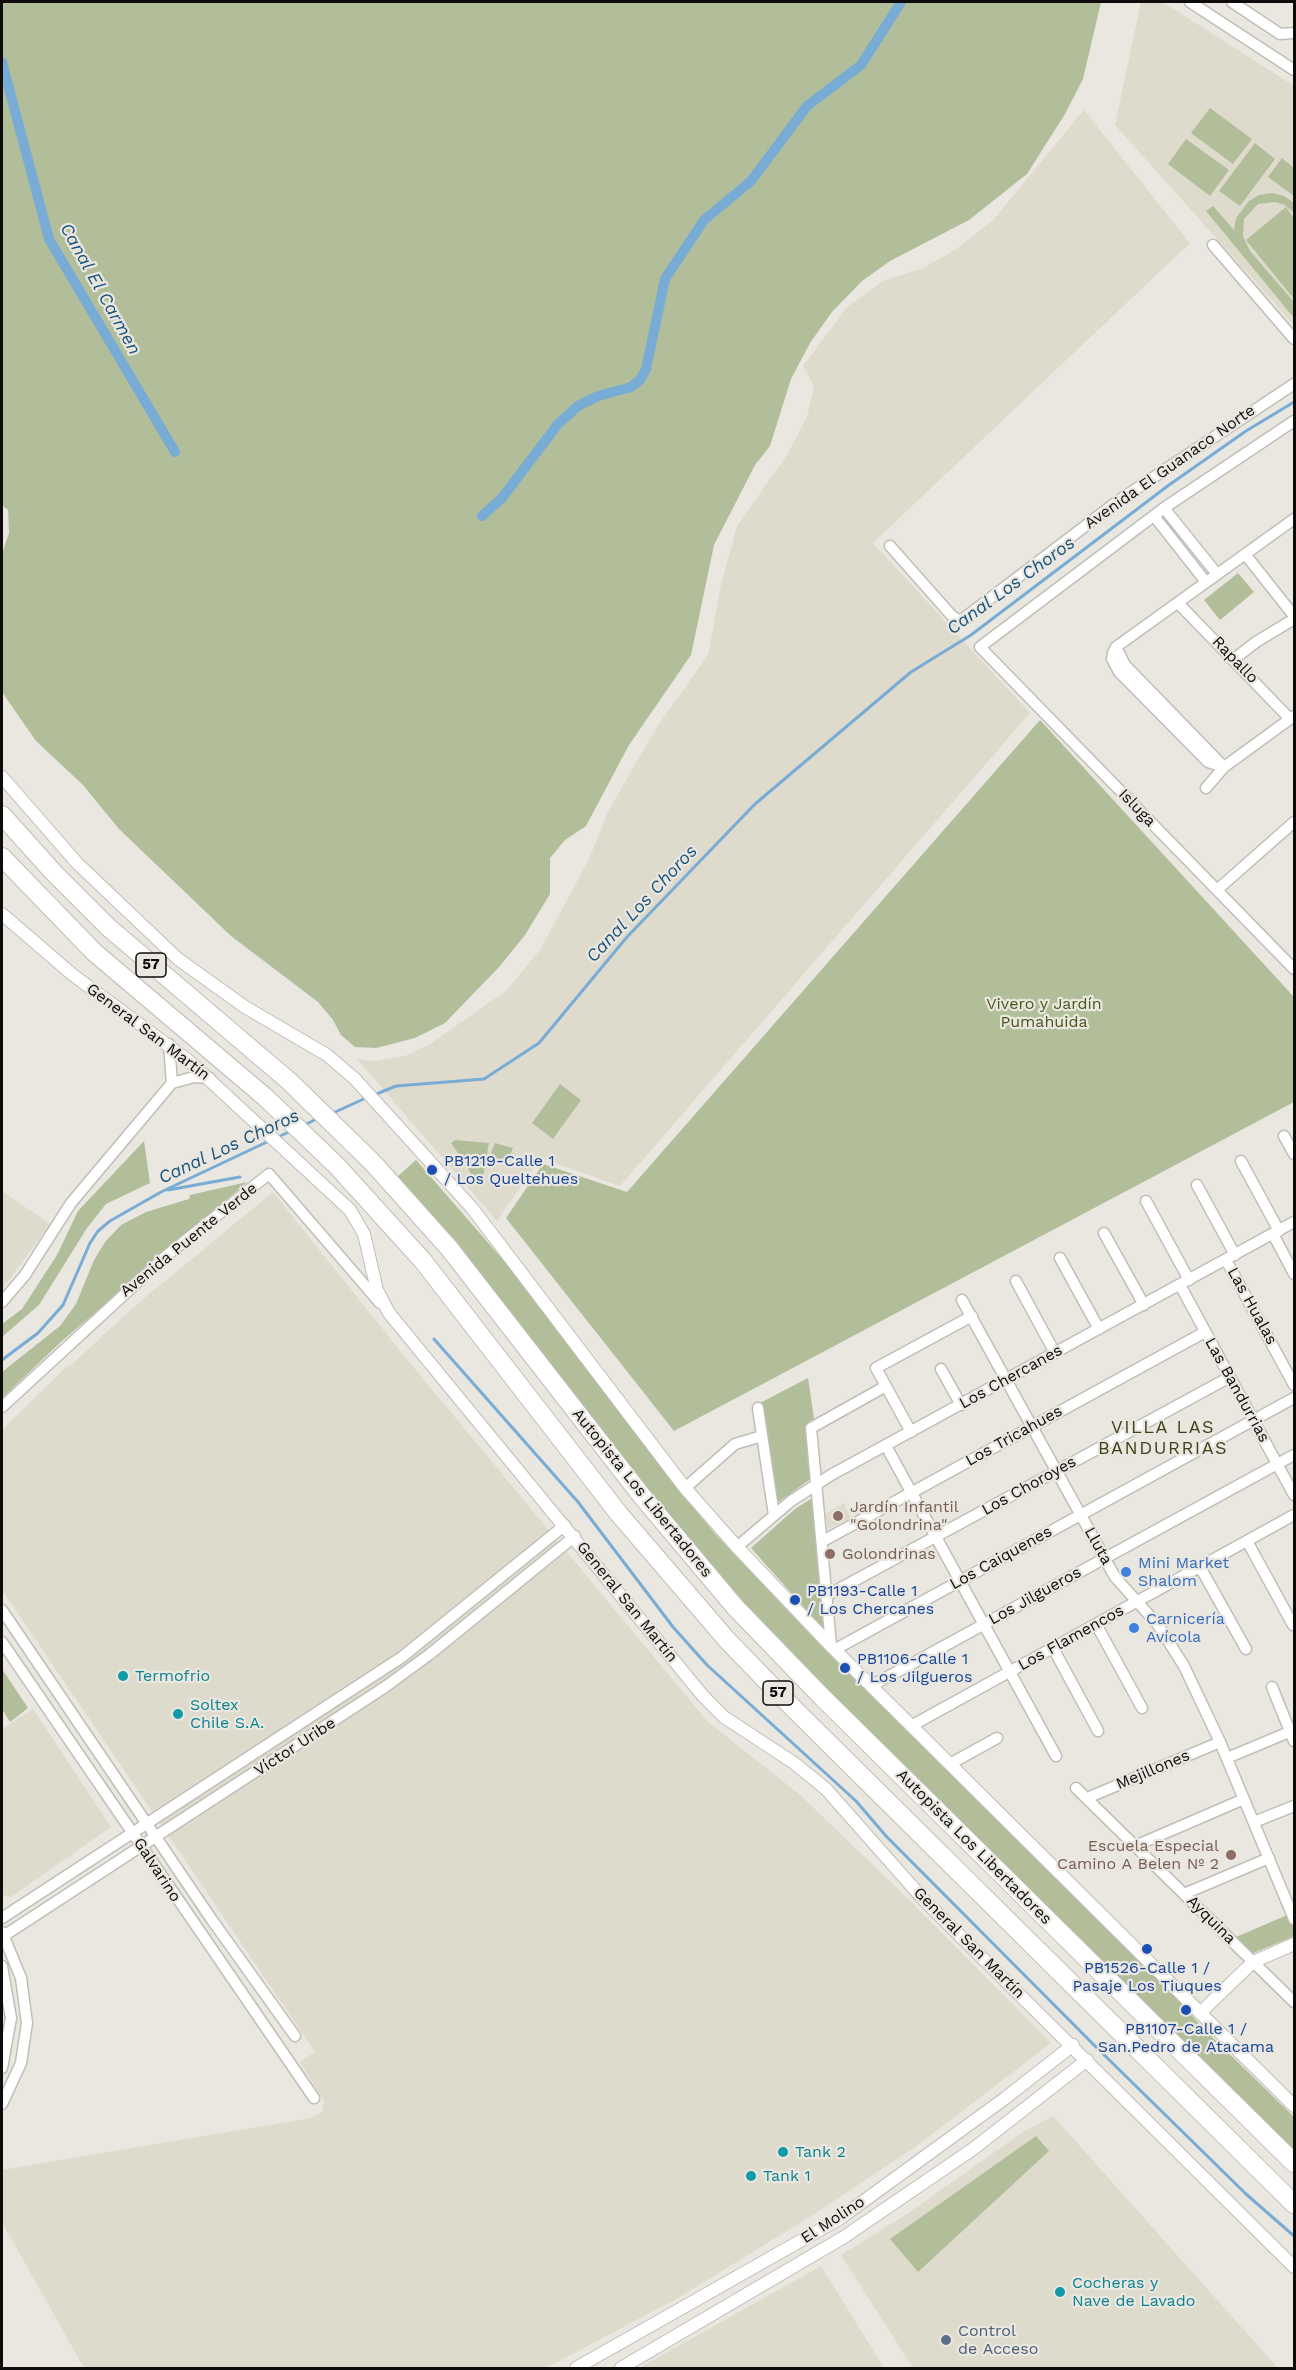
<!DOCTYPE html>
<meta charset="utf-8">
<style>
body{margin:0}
#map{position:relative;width:1296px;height:2370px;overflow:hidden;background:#e9e7e0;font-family:"Work Sans",sans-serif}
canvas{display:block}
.frame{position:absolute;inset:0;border:3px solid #0d0c0a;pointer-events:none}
</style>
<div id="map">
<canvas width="1296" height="2370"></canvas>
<div class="frame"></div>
</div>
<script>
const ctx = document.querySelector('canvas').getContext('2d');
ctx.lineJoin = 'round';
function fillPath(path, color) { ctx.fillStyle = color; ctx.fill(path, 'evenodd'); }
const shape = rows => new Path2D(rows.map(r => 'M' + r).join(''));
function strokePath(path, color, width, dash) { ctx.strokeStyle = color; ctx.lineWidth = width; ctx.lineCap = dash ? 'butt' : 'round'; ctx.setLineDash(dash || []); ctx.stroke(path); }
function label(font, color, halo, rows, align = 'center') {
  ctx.font = font + ' "Work Sans",sans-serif'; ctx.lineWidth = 4.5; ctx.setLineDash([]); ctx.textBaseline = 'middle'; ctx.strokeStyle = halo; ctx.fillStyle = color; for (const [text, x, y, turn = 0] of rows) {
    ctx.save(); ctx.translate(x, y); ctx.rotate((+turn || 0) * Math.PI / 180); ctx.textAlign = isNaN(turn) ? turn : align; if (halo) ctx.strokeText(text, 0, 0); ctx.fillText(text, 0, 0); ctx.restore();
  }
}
fillPath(shape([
 [1141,2,1163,2,1294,86,1294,325,1115,125],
 [1084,110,1190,243,873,543,1030,713,620,1186,540,1158,497,1221,357,1059,376,1061,405,1056,430,1044,506,991,540,950,589,859,608,812,631,771,659,724,708,655,721,585,737,526,787,455,807,417,814,386,803,366,848,306,885,280,921,269,955,250,993,220],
 [2,1191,50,1224,2,1290],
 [273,1192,409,1362,708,1722,798,1793,897,1888,1051,2043,918,2145,816,2213,678,2298,546,2368,84,2368,2,2222,2,2170,311,2118,322,2112,324,2101,300,2062,315,2052,2,1590,2,1430,68,1365,69,1367,136,1305],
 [844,1503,851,1518,828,1529,825,1514],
 [33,1709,111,1827,11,1897,2,1895,2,1729],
 [1053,2116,1278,2368,913,2368,841,2255,907,2214,1023,2132],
 [821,2266,884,2368,639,2368]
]), '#dedbcd');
fillPath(shape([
 [2,2,1101,2,1083,79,1065,114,1027,174,969,220,890,261,862,281,832,312,810,343,791,379,770,446,755,465,714,545,691,655,629,745,586,826,565,840,550,858,550,894,525,935,500,966,445,1023,415,1038,376,1048,355,1047,341,1035,333,1020,318,1002,231,936,119,829,83,785,36,741,2,692,2,554,9,533,8,510,2,505],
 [1210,108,1252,139,1233,164,1191,133],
 [1186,139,1229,170,1210,196,1168,164],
 [1255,143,1275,159,1240,206,1219,191],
 [1282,158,1294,168,1294,196,1268,177],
 [1272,193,1284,196,1294,203,1294,213,1285,205,1275,202,1258,204,1244,219,1243,236,1250,251,1294,302,1294,318,1206,211,1213,206,1234,230,1236,218,1249,201,1259,195],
 [1286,207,1294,218,1294,299,1246,240],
 [1238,573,1254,592,1220,620,1204,600],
 [1040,720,1294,997,1294,1102,674,1431,506,1218,543,1164,627,1192],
 [560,1084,581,1100,553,1139,532,1123],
 [455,1140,489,1143,482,1182,475,1183,467,1166,451,1143],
 [144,1141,150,1183,106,1204,87,1228,39,1305,2,1337,2,1324,22,1309,57,1255,78,1211],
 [495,1143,513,1148,507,1163,493,1159,491,1153],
 [416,1160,524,1284,674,1484,716,1535,832,1657,1172,1992,1200,2025,1294,2117,1294,2153,861,1727,713,1573,397,1177],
 [247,1182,62,1341,2,1398,2,1372,60,1326,76,1304,94,1260,105,1242,121,1225,146,1212,189,1199,190,1195],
 [808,1378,814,1419,807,1430,812,1478,777,1503,760,1403],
 [817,1495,825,1631,751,1548,795,1509],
 [2,1669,28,1708,10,1722,2,1709],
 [1294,1912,1294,1936,1251,1954,1234,1938],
 [1036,2136,1049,2151,918,2272,890,2239]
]), '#b2be9a');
strokePath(shape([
 [374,1095,396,1086,484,1079,539,1043,627,937,755,804,911,672,971,635,1169,485,1246,431,1294,402],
 [333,1113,368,1097],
 [303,1126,318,1118],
 [278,1137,291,1131],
 [168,1190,240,1177],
 [434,1339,578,1502,673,1627,707,1665,856,1801,886,1836,1094,2045,1246,2194,1294,2236],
 [2,1360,38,1333,63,1305,90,1243,98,1231,110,1221,161,1192,269,1141]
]), '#79acd5', 3);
strokePath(shape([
 [2,62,49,239,175,452],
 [482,516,502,498,558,424,578,406,598,396,631,387,640,380,646,369,665,279,704,220,751,181,807,106,861,65,901,2]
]), '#79acd5', 10);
const minor = shape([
 [1190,2,1294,70],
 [1232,2,1280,34,1294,33],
 [1213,245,1294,339],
 [1294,421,1164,508,980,647,1294,969],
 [1164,508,1217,574],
 [1154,516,1206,582],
 [890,546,952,616,958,620,963,619,1118,501,1294,384],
 [1245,554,1294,616],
 [1178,603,1290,719],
 [1116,647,1125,665,1224,767],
 [1234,659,1256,642,1294,619],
 [1224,767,1208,762,1119,672,1112,659,1113,653,1116,647,1294,519],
 [1206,788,1224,767,1294,716],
 [1217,890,1294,822],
 [172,1083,194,1077,210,1078],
 [1284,1136,1294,1154],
 [1241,1161,1279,1231],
 [1197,1185,1235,1255],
 [1146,1201,1189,1280],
 [1104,1233,1144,1305],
 [1273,1234,1294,1274],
 [1060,1258,1099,1329],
 [1226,1260,1294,1385],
 [1016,1281,1055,1353],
 [1180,1285,1294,1495],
 [962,1300,1115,1577,1158,1625,1184,1666,1220,1742,1294,1919],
 [2,1302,25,1275,71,1203,172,1083,169,1044],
 [941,1369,961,1405],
 [2,1407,166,1256,269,1174,380,1303],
 [758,1408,774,1515],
 [911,1432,876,1368,972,1316],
 [886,1446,1056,1756],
 [685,1488,735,1444,762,1436],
 [823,1541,1205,1332],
 [1247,1541,1293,1625],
 [737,1547,791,1501,831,1475,1294,1222],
 [1200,1567,1246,1649],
 [828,1595,1230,1377],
 [2,1610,212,1920,295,2036],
 [1096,1624,1142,1708],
 [2,1642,314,2098],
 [831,1646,811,1428,886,1386],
 [1053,1648,1098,1731],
 [834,1650,1294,1398],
 [871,1686,1294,1455],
 [1272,1687,1294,1741],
 [911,1726,1294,1515],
 [1227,1758,1294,1730],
 [950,1764,997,1738],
 [1076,1788,1294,2002],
 [1087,1798,1220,1742],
 [1254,1822,1294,1806],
 [1135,1846,1244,1799],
 [1184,1894,1269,1858],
 [2,1918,402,1657,565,1525],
 [2,1932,21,1978,27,2023,21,2063,2,2104],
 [2,1937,385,1687,430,1654,575,1536],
 [2,1966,11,2018,2,2068]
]);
const tertiary = shape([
 [2,777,77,863,178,959,245,1007,327,1055,355,1079,472,1208,685,1488,737,1547,831,1646,1294,2106],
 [2,914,73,975,189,1061,350,1210,364,1234,377,1290,389,1313,703,1696,724,1717,794,1763,826,1789,924,1900,1294,2267],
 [1200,2013,1253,1962,1294,1944],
 [576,2368,839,2219,1004,2099,1073,2045],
 [621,2368,844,2237,973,2149,1087,2060]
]);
const motorway = shape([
 [2,815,54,873,108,927,289,1081,373,1163,449,1248,641,1495,735,1607,822,1697,1294,2163],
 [2,857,94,952,265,1097,337,1166,423,1261,619,1514,727,1640,792,1707,1294,2204]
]);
strokePath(minor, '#bfbeb7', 13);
strokePath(tertiary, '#bfbeb7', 14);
strokePath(motorway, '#bfbeb7', 20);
strokePath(minor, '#fff', 10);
strokePath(tertiary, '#fff', 12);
strokePath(motorway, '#fff', 18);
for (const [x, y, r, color] of [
 [432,1170,6,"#1a4fb4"],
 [838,1516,6,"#8d6e63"],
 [830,1554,6,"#8d6e63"],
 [1126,1572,6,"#3f7fe0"],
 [795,1600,6,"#1a4fb4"],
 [1134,1628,6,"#3f7fe0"],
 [845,1668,6,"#1a4fb4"],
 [123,1676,6,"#0f9aa8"],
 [178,1714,6,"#0f9aa8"],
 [1231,1855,6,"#8d6e63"],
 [1147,1949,6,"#1a4fb4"],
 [1186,2010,6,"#1a4fb4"],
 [783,2152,6,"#0f9aa8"],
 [751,2176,6,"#0f9aa8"],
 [1060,2292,6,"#0f9aa8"],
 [946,2340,6,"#5c6f8a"]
]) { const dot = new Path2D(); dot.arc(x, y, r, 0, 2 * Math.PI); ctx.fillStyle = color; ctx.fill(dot); strokePath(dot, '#e9e7e0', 2); }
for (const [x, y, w] of [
 [151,965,30],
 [778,1693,30]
]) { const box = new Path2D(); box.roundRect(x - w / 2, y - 12, w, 24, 4.5); ctx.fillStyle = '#e9e7e0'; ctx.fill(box); strokePath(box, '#0d0c0a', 1.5); }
label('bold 15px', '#0d0c0a', null, [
 ["57",151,965],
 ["57",778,1693]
]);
label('16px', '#0d0c0a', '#e9e7e0', [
 ["Avenida El Guanaco Norte",1170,467,-35],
 ["Rapallo",1235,660,46],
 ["Isluga",1137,808,46],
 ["General San Martín",148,1032,37],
 ["Avenida Puente Verde",189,1240,-39],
 ["Las Hualas",1252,1306,61],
 ["Los Chercanes",1011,1377,-29],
 ["Las Bandurrias",1237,1390,61],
 ["Los Tricahues",1014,1436,-29],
 ["Los Choroyes",1029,1486,-29],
 ["Autopista Los Libertadores",642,1493,51],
 ["Lluta",1098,1546,61],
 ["Los Caiquenes",1001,1558,-29],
 ["Los Jilgueros",1035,1596,-29],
 ["General San Martín",627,1602,51],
 ["Los Flamencos",1071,1638,-29],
 ["Víctor Uribe",295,1747,-33],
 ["Mejillones",1153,1770,-23],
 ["Autopista Los Libertadores",974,1847,45],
 ["Galvarino",157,1870,57],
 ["Ayquina",1211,1920,45],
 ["General San Martín",969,1943,45],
 ["El Molino",833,2220,-33]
]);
label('16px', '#485717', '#e9e7e0', [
 ["Vivero y Jardín",1044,1004],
 ["Pumahuida",1044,1022]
]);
label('16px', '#164399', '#e9e7e0', [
 ["PB1219-Calle 1",444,1161],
 ["/ Los Queltehues",444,1179],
 ["PB1193-Calle 1",807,1591],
 ["/ Los Chercanes",807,1609],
 ["PB1106-Calle 1",857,1659],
 ["/ Los Jilgueros",857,1677],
 ["PB1526-Calle 1 /",1147,1968,"center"],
 ["Pasaje Los Tiuques",1147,1986,"center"],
 ["PB1107-Calle 1 /",1186,2029,"center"],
 ["San.Pedro de Atacama",1186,2047,"center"]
], 'left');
label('16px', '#785e54', '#e9e7e0', [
 ["Jardín Infantil",850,1507],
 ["\"Golondrina\"",850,1525],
 ["Golondrinas",842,1554],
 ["Escuela Especial",1219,1846,"right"],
 ["Camino A Belen Nº 2",1219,1864,"right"]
], 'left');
label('16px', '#366cbe', '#e9e7e0', [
 ["Mini Market",1138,1563],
 ["Shalom",1138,1581],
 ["Carnicería",1146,1619],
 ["Avícola",1146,1637]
], 'left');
label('16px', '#0d838f', '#e9e7e0', [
 ["Termofrio",135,1676],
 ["Soltex",190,1705],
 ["Chile S.A.",190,1723],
 ["Tank 2",795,2152],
 ["Tank 1",763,2176],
 ["Cocheras y",1072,2283],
 ["Nave de Lavado",1072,2301]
], 'left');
label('16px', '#4e5e75', '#e9e7e0', [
 ["Control",958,2331],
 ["de Acceso",958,2349]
], 'left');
label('italic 18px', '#19537b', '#e9e7e0', [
 ["Canal El Carmen",100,289,61],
 ["Canal Los Choros",1011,586,-36],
 ["Canal Los Choros",642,904,-47],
 ["Canal Los Choros",229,1147,-25]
]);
ctx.letterSpacing = '1.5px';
label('18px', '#424017', '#e9e7e0', [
 ["VILLA LAS",1163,1428],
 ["BANDURRIAS",1163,1449]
]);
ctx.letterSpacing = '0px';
</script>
